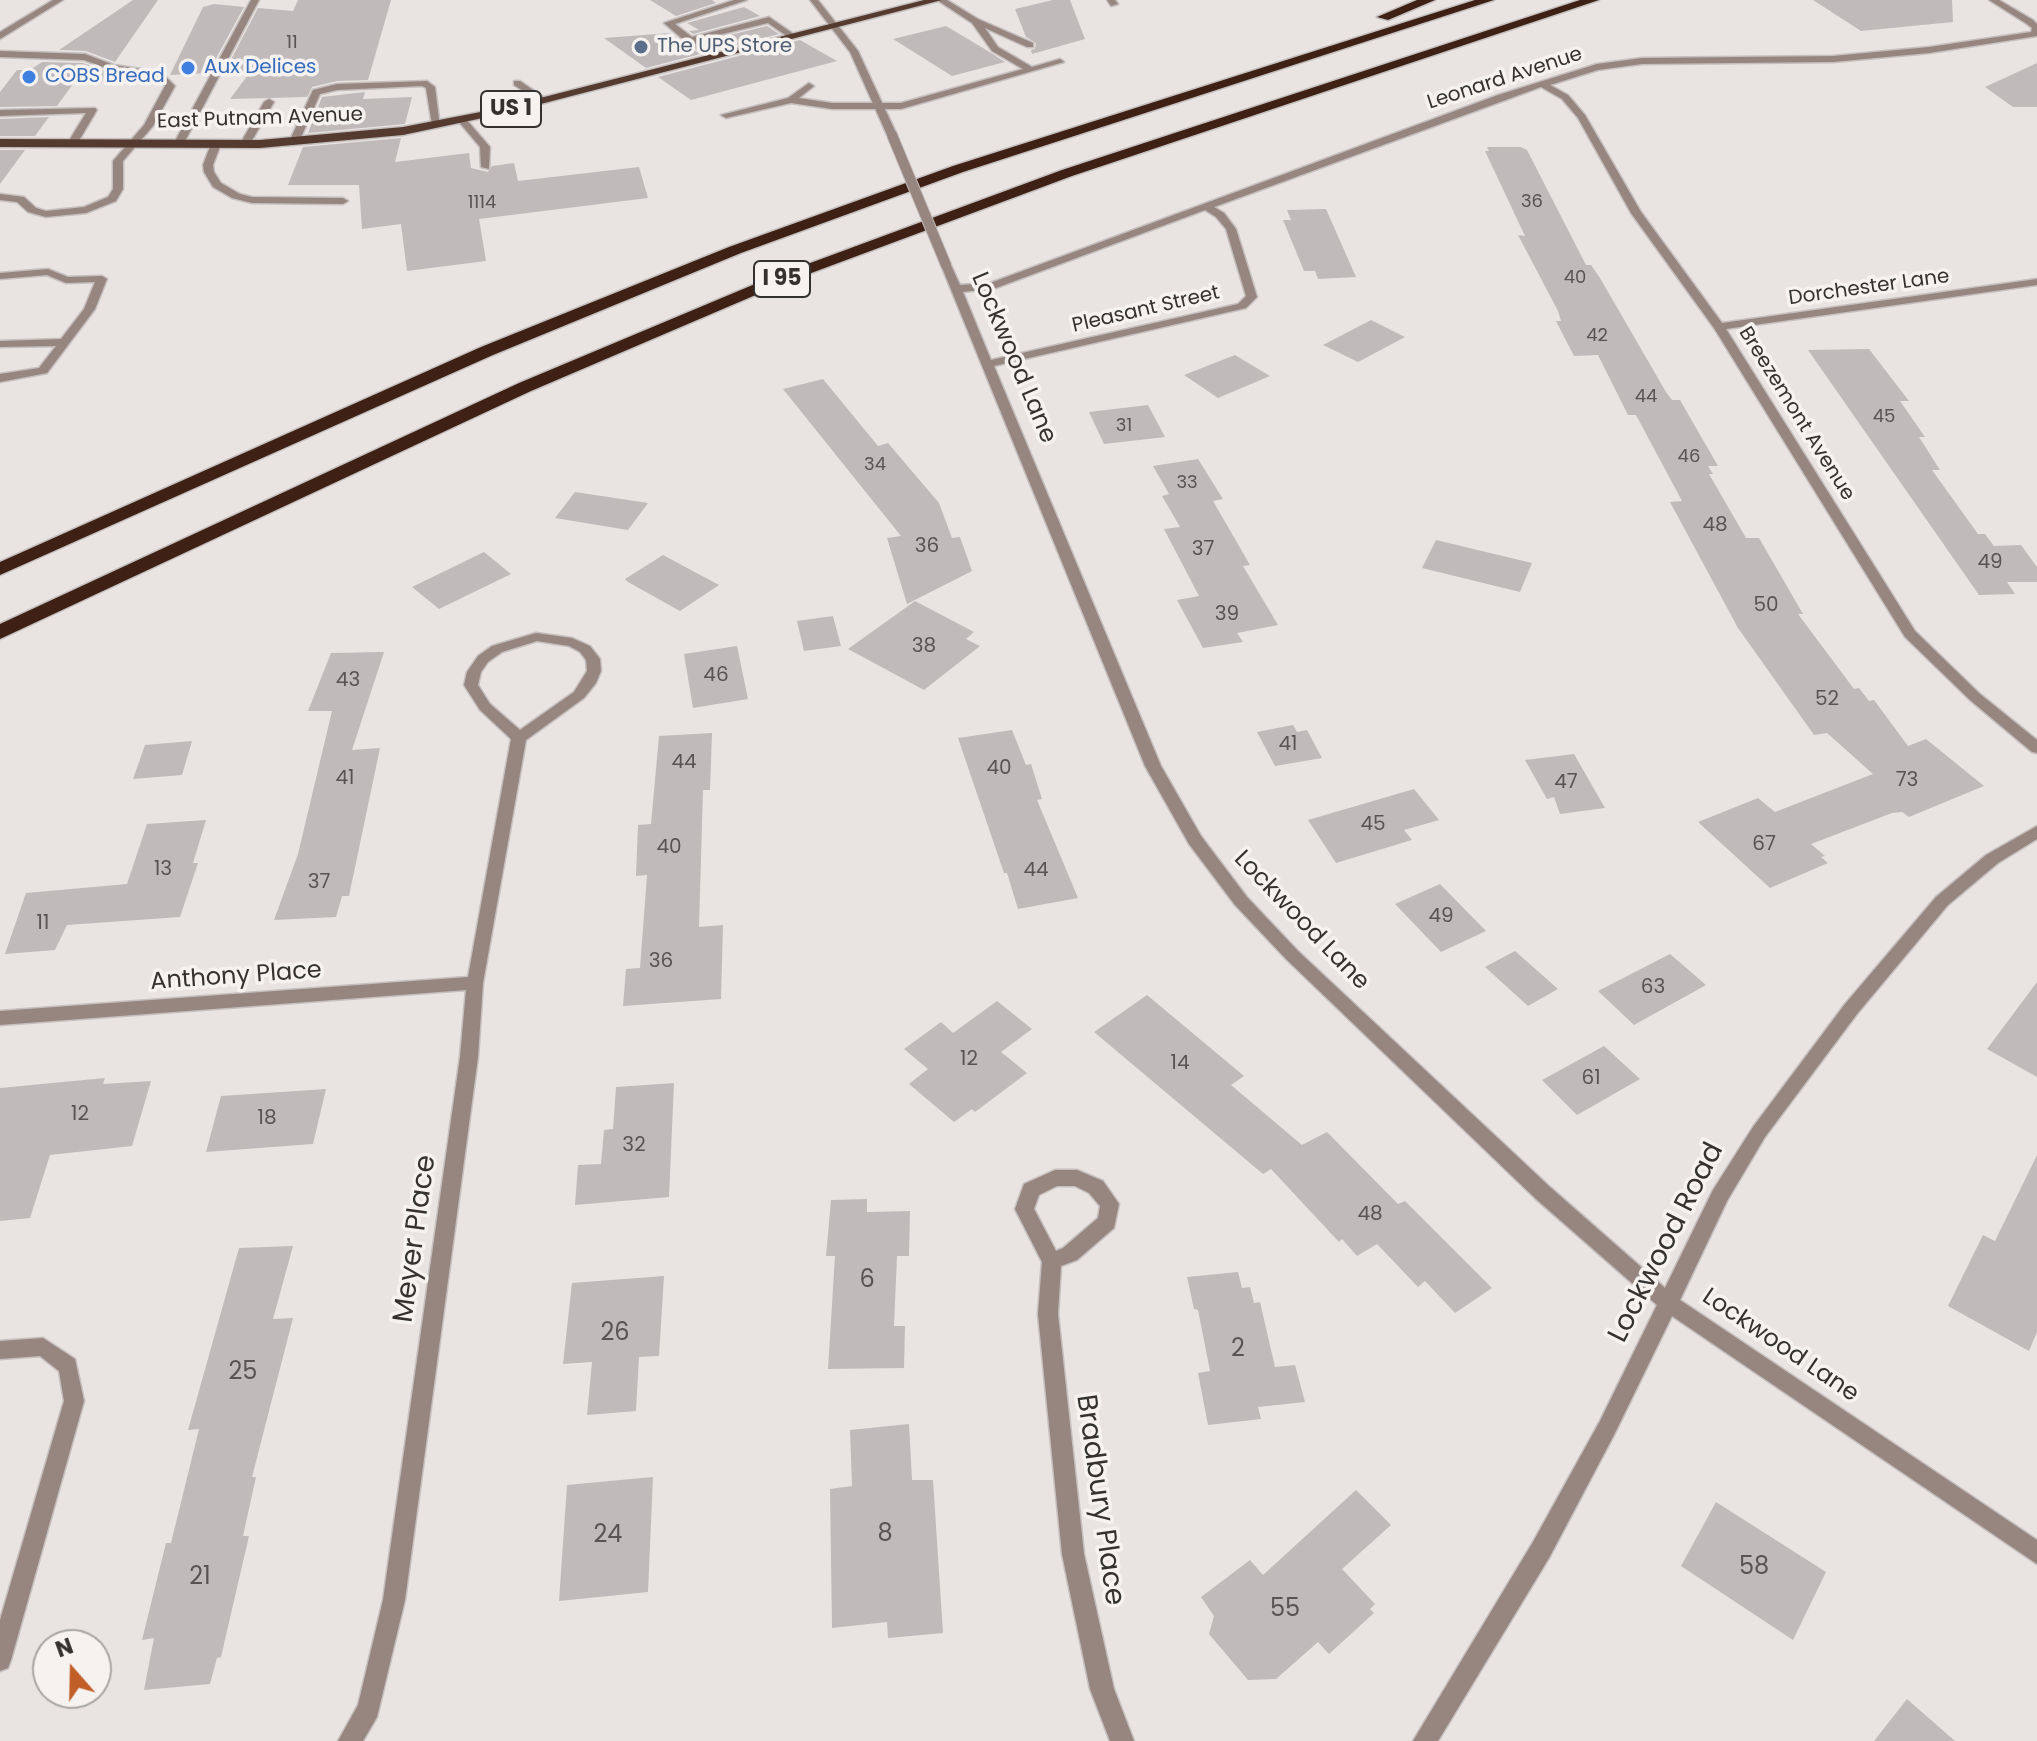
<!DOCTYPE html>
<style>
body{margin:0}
#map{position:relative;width:2037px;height:1741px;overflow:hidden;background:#e9e4e2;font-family:Poppins,sans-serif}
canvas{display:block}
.north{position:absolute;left:32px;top:1629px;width:80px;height:80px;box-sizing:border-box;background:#f6f2ef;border:2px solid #a8a5a3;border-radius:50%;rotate:340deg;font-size:22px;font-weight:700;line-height:32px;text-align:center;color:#343231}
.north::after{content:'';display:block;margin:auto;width:28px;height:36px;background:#c25e28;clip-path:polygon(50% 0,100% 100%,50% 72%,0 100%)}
</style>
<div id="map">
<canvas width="2037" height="1741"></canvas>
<div class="north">N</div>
</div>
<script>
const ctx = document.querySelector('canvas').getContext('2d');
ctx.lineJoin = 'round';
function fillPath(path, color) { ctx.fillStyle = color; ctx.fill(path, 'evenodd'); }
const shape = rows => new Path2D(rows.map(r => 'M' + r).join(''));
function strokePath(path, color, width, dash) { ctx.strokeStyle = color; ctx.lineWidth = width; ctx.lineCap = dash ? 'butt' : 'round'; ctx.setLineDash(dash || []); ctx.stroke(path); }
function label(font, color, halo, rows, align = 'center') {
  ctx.font = font + ' Poppins,sans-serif'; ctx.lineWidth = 7; ctx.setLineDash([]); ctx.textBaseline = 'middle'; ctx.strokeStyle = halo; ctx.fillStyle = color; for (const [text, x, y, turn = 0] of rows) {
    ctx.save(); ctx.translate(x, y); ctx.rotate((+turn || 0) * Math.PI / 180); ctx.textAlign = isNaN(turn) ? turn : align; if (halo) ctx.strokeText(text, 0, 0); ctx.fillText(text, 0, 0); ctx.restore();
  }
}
fillPath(shape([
 [133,0,158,0,115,62,86,51,59,50],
 [298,0,391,0,368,80,337,81,312,87,307,97,230,99,251,71,224,73,258,8,293,11],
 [650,0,712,0,716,3,676,16],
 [1053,0,1070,0,1085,39,1032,54,1031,50,1035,49,1036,43,1026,37,1015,9],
 [1813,0,1952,0,1953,22,1861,31],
 [214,4,244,7,208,73,170,75,203,7],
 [744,7,760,16,693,34,689,31,699,30,687,23],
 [767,26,779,34,716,50,705,41],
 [946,26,988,51,1005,62,952,76,893,39],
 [670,33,700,54,646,68,604,38],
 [800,40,837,61,691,100,658,77],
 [42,62,83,63,108,72,101,83,73,84,57,106,0,107,0,92,17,70,30,70],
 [2037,63,2037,107,2013,107,1985,87],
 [365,92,363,99,412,97,405,124,308,133,322,97],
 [49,117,35,136,0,136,0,119],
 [401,138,395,162,469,153,471,168,488,172,492,166,514,163,518,181,639,167,648,198,479,219,486,261,407,271,401,224,362,229,359,185,288,185,303,147],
 [1487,147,1521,147,1527,150,1586,265,1591,265,1600,278,1666,392,1672,400,1680,400,1718,466,1708,466,1713,474,1709,474,1746,538,1759,538,1803,614,1798,614,1854,689,1859,688,1869,701,1874,700,1908,746,1926,739,1984,786,1909,817,1902,812,1892,813,1811,844,1825,856,1821,857,1828,863,1770,888,1698,822,1758,798,1775,812,1873,774,1827,733,1814,735,1738,628,1670,502,1682,501,1636,415,1628,415,1598,355,1574,356,1556,321,1561,321,1558,311,1518,235,1525,236,1485,151,1489,151],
 [0,150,25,150,0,184],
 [1326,209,1356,277,1318,279,1315,271,1304,271,1283,220,1291,220,1287,210],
 [1371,320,1405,337,1358,362,1323,345],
 [1869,349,1909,401,1900,401,1925,437,1919,437,1940,470,1932,470,1978,534,1985,534,1994,546,2021,545,2037,567,2037,582,2007,582,2015,594,1979,595,1808,350],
 [1235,355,1270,376,1218,398,1184,375],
 [823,379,878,446,888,443,939,503,952,538,960,537,972,571,907,604,887,538,901,536,783,389],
 [1148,405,1165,437,1104,444,1089,412],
 [1198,459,1223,499,1213,501,1250,565,1243,566,1278,625,1237,633,1243,642,1203,648,1177,600,1199,596,1164,529,1180,527,1162,496,1169,494,1153,466],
 [575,492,648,503,628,530,555,518],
 [1436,540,1532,563,1520,592,1422,568],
 [484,552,511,574,439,609,412,587],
 [663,555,719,585,680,611,628,582,625,579],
 [915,601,974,632,966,639,980,646,924,690,848,649],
 [833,616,841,646,804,651,797,621],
 [737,646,748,699,693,708,684,654],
 [384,652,352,750,380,748,349,896,342,896,336,917,274,920,298,854,332,711,308,711,331,653],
 [1293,725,1297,732,1307,730,1322,758,1275,766,1257,732],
 [1012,730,1026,765,1031,764,1042,799,1037,800,1078,898,1018,909,1007,873,1004,873,958,738],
 [712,733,710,790,703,790,699,927,723,925,721,999,623,1006,626,969,640,968,647,875,636,876,638,825,651,824,659,736],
 [192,741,182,775,133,779,145,745],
 [1574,754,1605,808,1560,814,1554,797,1547,799,1525,760],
 [1414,789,1439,820,1404,830,1412,840,1336,863,1308,820],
 [206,820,193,863,198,863,180,917,67,925,55,950,5,954,26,893,127,884,147,824],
 [1440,884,1486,931,1441,952,1395,904],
 [1515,951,1558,989,1528,1006,1485,967],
 [1670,954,1706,985,1634,1025,1598,991],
 [2037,982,2037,1077,1987,1049],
 [1147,995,1244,1076,1231,1085,1302,1145,1327,1132,1398,1204,1405,1201,1492,1288,1455,1313,1425,1281,1418,1287,1377,1244,1357,1256,1342,1239,1339,1242,1271,1169,1263,1174,1094,1032],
 [997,1001,1032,1029,1001,1052,1027,1073,975,1112,972,1109,954,1122,909,1084,928,1069,904,1049,941,1022,953,1033],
 [1604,1046,1640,1079,1577,1115,1542,1080],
 [105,1078,103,1084,151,1081,132,1146,50,1155,30,1218,0,1221,0,1088],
 [674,1083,669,1197,575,1205,578,1165,601,1164,604,1130,613,1129,616,1087],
 [326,1089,313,1144,206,1152,221,1096],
 [2037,1155,2037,1332,2029,1351,1948,1306,1983,1235,1995,1241],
 [867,1199,867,1212,910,1211,909,1256,897,1256,894,1326,905,1326,904,1368,828,1369,835,1256,826,1256,831,1200],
 [293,1246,273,1319,293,1318,252,1477,256,1477,243,1536,249,1536,221,1657,217,1658,210,1684,144,1690,154,1638,142,1640,166,1543,171,1543,199,1429,188,1430,239,1248],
 [1238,1272,1242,1288,1250,1287,1254,1303,1260,1302,1275,1367,1295,1365,1305,1402,1258,1407,1261,1419,1208,1425,1198,1373,1210,1371,1198,1310,1194,1309,1187,1277],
 [664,1276,659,1356,639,1357,636,1411,587,1415,592,1362,563,1364,572,1283],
 [909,1424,912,1480,933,1480,943,1633,888,1638,887,1622,832,1628,830,1489,852,1486,850,1430],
 [653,1477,648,1592,559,1601,567,1485],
 [1356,1490,1391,1525,1342,1569,1375,1604,1370,1609,1374,1613,1329,1654,1318,1642,1276,1679,1248,1680,1209,1634,1214,1616,1201,1597,1250,1560,1263,1575],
 [1716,1502,1826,1572,1793,1640,1681,1566],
 [1907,1699,1955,1741,1874,1741]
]), '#c0baba');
const lane = shape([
 [734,0,747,0,675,24,692,37,769,17,795,35,788,37,768,23,698,40,715,53,715,57,712,58,686,42,664,23,734,0],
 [937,0,947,0,978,19,1033,43,1033,47,1027,47,985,28,998,47,1032,67,1060,59,1064,62,901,109,832,109,791,103,726,118,721,115,788,98,809,83,814,86,799,98,832,103,901,103,1023,69,992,51,972,23,937,0],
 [1107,0,1115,0,1118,4,1111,6,1107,0],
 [0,51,85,54,114,65,161,72,175,86,153,126,123,161,123,189,116,201,86,213,46,217,28,212,17,202,0,200,0,194,24,197,36,208,46,211,84,207,108,197,113,189,113,161,144,125,165,86,155,76,112,70,84,60,0,57,0,51],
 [427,81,435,87,440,127,432,125,426,88,422,86,337,90,320,94,299,142,294,145,289,142,313,90,337,84,427,81],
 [514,81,520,81,549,101,541,103,514,85,514,81],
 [269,99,274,102,250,144,242,146,240,144,264,102,269,99],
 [95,108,97,110,77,144,72,147,67,144,86,113,0,116,0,110,95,108],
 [459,118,465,118,490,147,489,169,481,167,480,147,459,122,459,118],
 [216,141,221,144,213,165,214,172,221,183,240,194,252,197,343,198,348,201,343,204,252,203,232,198,213,187,204,172,203,165,211,144,216,141],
 [48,269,68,277,102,276,107,279,95,309,47,373,0,382,0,374,39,368,56,346,0,347,0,341,61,339,84,309,95,282,66,283,47,275,0,279,0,273,48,269],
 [43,1338,75,1359,84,1401,11,1660,8,1668,0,1671,0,1620,64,1401,59,1371,40,1356,0,1359,0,1341,43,1338]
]);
const street = shape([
 [53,0,63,0,0,39,0,32,53,0],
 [251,0,259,0,184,143,176,145,174,143,251,0],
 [810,0,818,0,858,51,897,135,895,137,887,135,850,52,810,0],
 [1989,0,1999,0,2033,20,2037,24,2037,36,1929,53,1833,62,1642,64,1598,70,1550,85,1568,95,1585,115,1641,212,1722,323,2037,279,2037,285,1726,329,1915,631,1980,694,2037,740,2037,753,2032,752,1970,700,1905,637,1714,328,1631,213,1578,118,1562,99,1541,87,1214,207,1224,213,1236,229,1257,297,1246,308,994,366,1161,766,1201,836,1247,897,1298,951,1550,1187,1665,1288,1713,1190,1753,1127,1845,1004,1936,897,1986,855,2037,826,2037,839,1998,863,1948,905,1857,1014,1765,1137,1727,1201,1680,1300,2037,1540,2037,1564,1672,1316,1614,1435,1549,1558,1438,1741,1413,1741,1533,1542,1600,1421,1657,1305,1536,1199,1286,959,1235,905,1189,844,1145,766,941,265,950,263,960,285,990,283,1498,95,1597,64,1642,58,1833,56,1929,47,2031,32,2032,28,2027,24,1989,0],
 [1205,210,1216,217,1226,229,1246,296,1238,304,991,360,963,292,996,288,1205,210],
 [536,633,572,638,590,646,600,659,601,671,596,683,584,698,526,740,483,983,478,1057,405,1600,377,1717,363,1741,338,1741,358,1705,383,1600,460,1057,466,990,0,1025,0,1011,468,977,511,739,480,710,464,685,467,672,478,656,492,646,536,633],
 [537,641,569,646,580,652,586,660,587,671,574,692,520,730,490,704,478,685,481,672,488,662,502,652,537,641],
 [1055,1170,1077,1170,1103,1181,1119,1204,1114,1228,1077,1260,1061,1266,1058,1314,1084,1554,1114,1689,1134,1741,1110,1741,1090,1689,1062,1554,1038,1314,1042,1262,1015,1209,1024,1184,1055,1170],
 [1057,1186,1075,1186,1089,1193,1100,1206,1098,1218,1063,1248,1056,1251,1034,1209,1039,1195,1057,1186]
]);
const primary = shape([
 [924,0,942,0,506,113,403,135,260,148,0,147,0,139,260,140,403,127,501,108,924,0]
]);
const highway = shape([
 [1417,0,1435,0,1388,20,1377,17,1417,0],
 [1475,0,1494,0,963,172,741,253,493,355,0,575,0,562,481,347,729,247,953,166,1475,0],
 [1580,0,1599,0,1072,176,779,285,531,391,0,639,0,624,519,383,767,279,1062,170,1580,0]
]);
strokePath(lane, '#c5c0bf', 3);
strokePath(street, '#c5c0bf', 3);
strokePath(primary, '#c5c0bf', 3);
strokePath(highway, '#c5c0bf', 3);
fillPath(lane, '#978680');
fillPath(street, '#978680');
fillPath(primary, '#553b2f');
fillPath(highway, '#3e2114');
const streetBridge = shape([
 [892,135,946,265]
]);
strokePath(streetBridge, '#c5c0bf', 12, []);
strokePath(streetBridge, '#978680', 10);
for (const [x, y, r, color] of [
 [641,47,8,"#5c6f8a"],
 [188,68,8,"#3f7fe0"],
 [29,77,8,"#3f7fe0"]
]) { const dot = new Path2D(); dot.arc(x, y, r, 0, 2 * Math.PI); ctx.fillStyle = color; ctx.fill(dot); strokePath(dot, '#f6f2ef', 3); }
label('18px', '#575453', null, [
 ["11",292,43],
 ["36",1532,202],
 ["1114",482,203],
 ["40",1575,278],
 ["42",1597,336],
 ["44",1646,397],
 ["45",1884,417],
 ["31",1124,426],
 ["46",1689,457],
 ["34",875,465],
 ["33",1187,483]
]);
label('20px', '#4e5e75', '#f6f2ef', [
 ["The UPS Store",657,47]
], 'left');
label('20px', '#366cbe', '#f6f2ef', [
 ["Aux Delices",204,68],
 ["COBS Bread",45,77]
], 'left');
label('20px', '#343231', '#f6f2ef', [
 ["Leonard Avenue",1505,79,-18],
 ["East Putnam Avenue",260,119,-2],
 ["Dorchester Lane",1869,288,-8],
 ["Pleasant Street",1146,310,-13],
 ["Breezemont Avenue",1796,414,58]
]);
label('20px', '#575453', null, [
 ["48",1715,526],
 ["36",927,547],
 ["37",1203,550],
 ["49",1990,563],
 ["50",1766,606],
 ["39",1227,615],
 ["38",924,647],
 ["46",716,676],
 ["43",348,681],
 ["52",1827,700],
 ["41",1288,745],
 ["44",684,763],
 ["40",999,769],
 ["41",345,779],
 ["73",1907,781],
 ["47",1566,783],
 ["45",1373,825],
 ["67",1764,845],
 ["40",669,848],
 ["13",163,870],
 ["44",1036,871],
 ["37",319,883],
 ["49",1441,917],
 ["11",43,924],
 ["36",661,962],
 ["63",1653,988],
 ["12",969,1060],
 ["14",1180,1064],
 ["61",1591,1079],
 ["12",80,1115],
 ["18",267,1119],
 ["32",634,1146],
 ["48",1370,1215]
]);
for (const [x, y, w] of [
 [511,109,60],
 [782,279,56]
]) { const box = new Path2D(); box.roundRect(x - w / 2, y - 18, w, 36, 6); ctx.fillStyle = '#f6f2ef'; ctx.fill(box); strokePath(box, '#343231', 2); }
label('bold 22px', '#343231', null, [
 ["US 1",511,109],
 ["I 95",782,279]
]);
label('24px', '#343231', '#f6f2ef', [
 ["Lockwood Lane",1013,358,67],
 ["Lockwood Lane",1301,921,46],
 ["Anthony Place",236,977,-4],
 ["Lockwood Lane",1780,1346,34]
]);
label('24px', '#575453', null, [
 ["6",867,1281],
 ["26",615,1334],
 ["2",1238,1350],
 ["25",243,1373],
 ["8",885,1535],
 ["24",608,1536],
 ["58",1754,1568],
 ["21",200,1578],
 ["55",1285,1610]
]);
label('28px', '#343231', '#f6f2ef', [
 ["Meyer Place",416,1239,-82],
 ["Lockwood Road",1667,1243,-63],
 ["Bradbury Place",1099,1500,82]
]);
</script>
